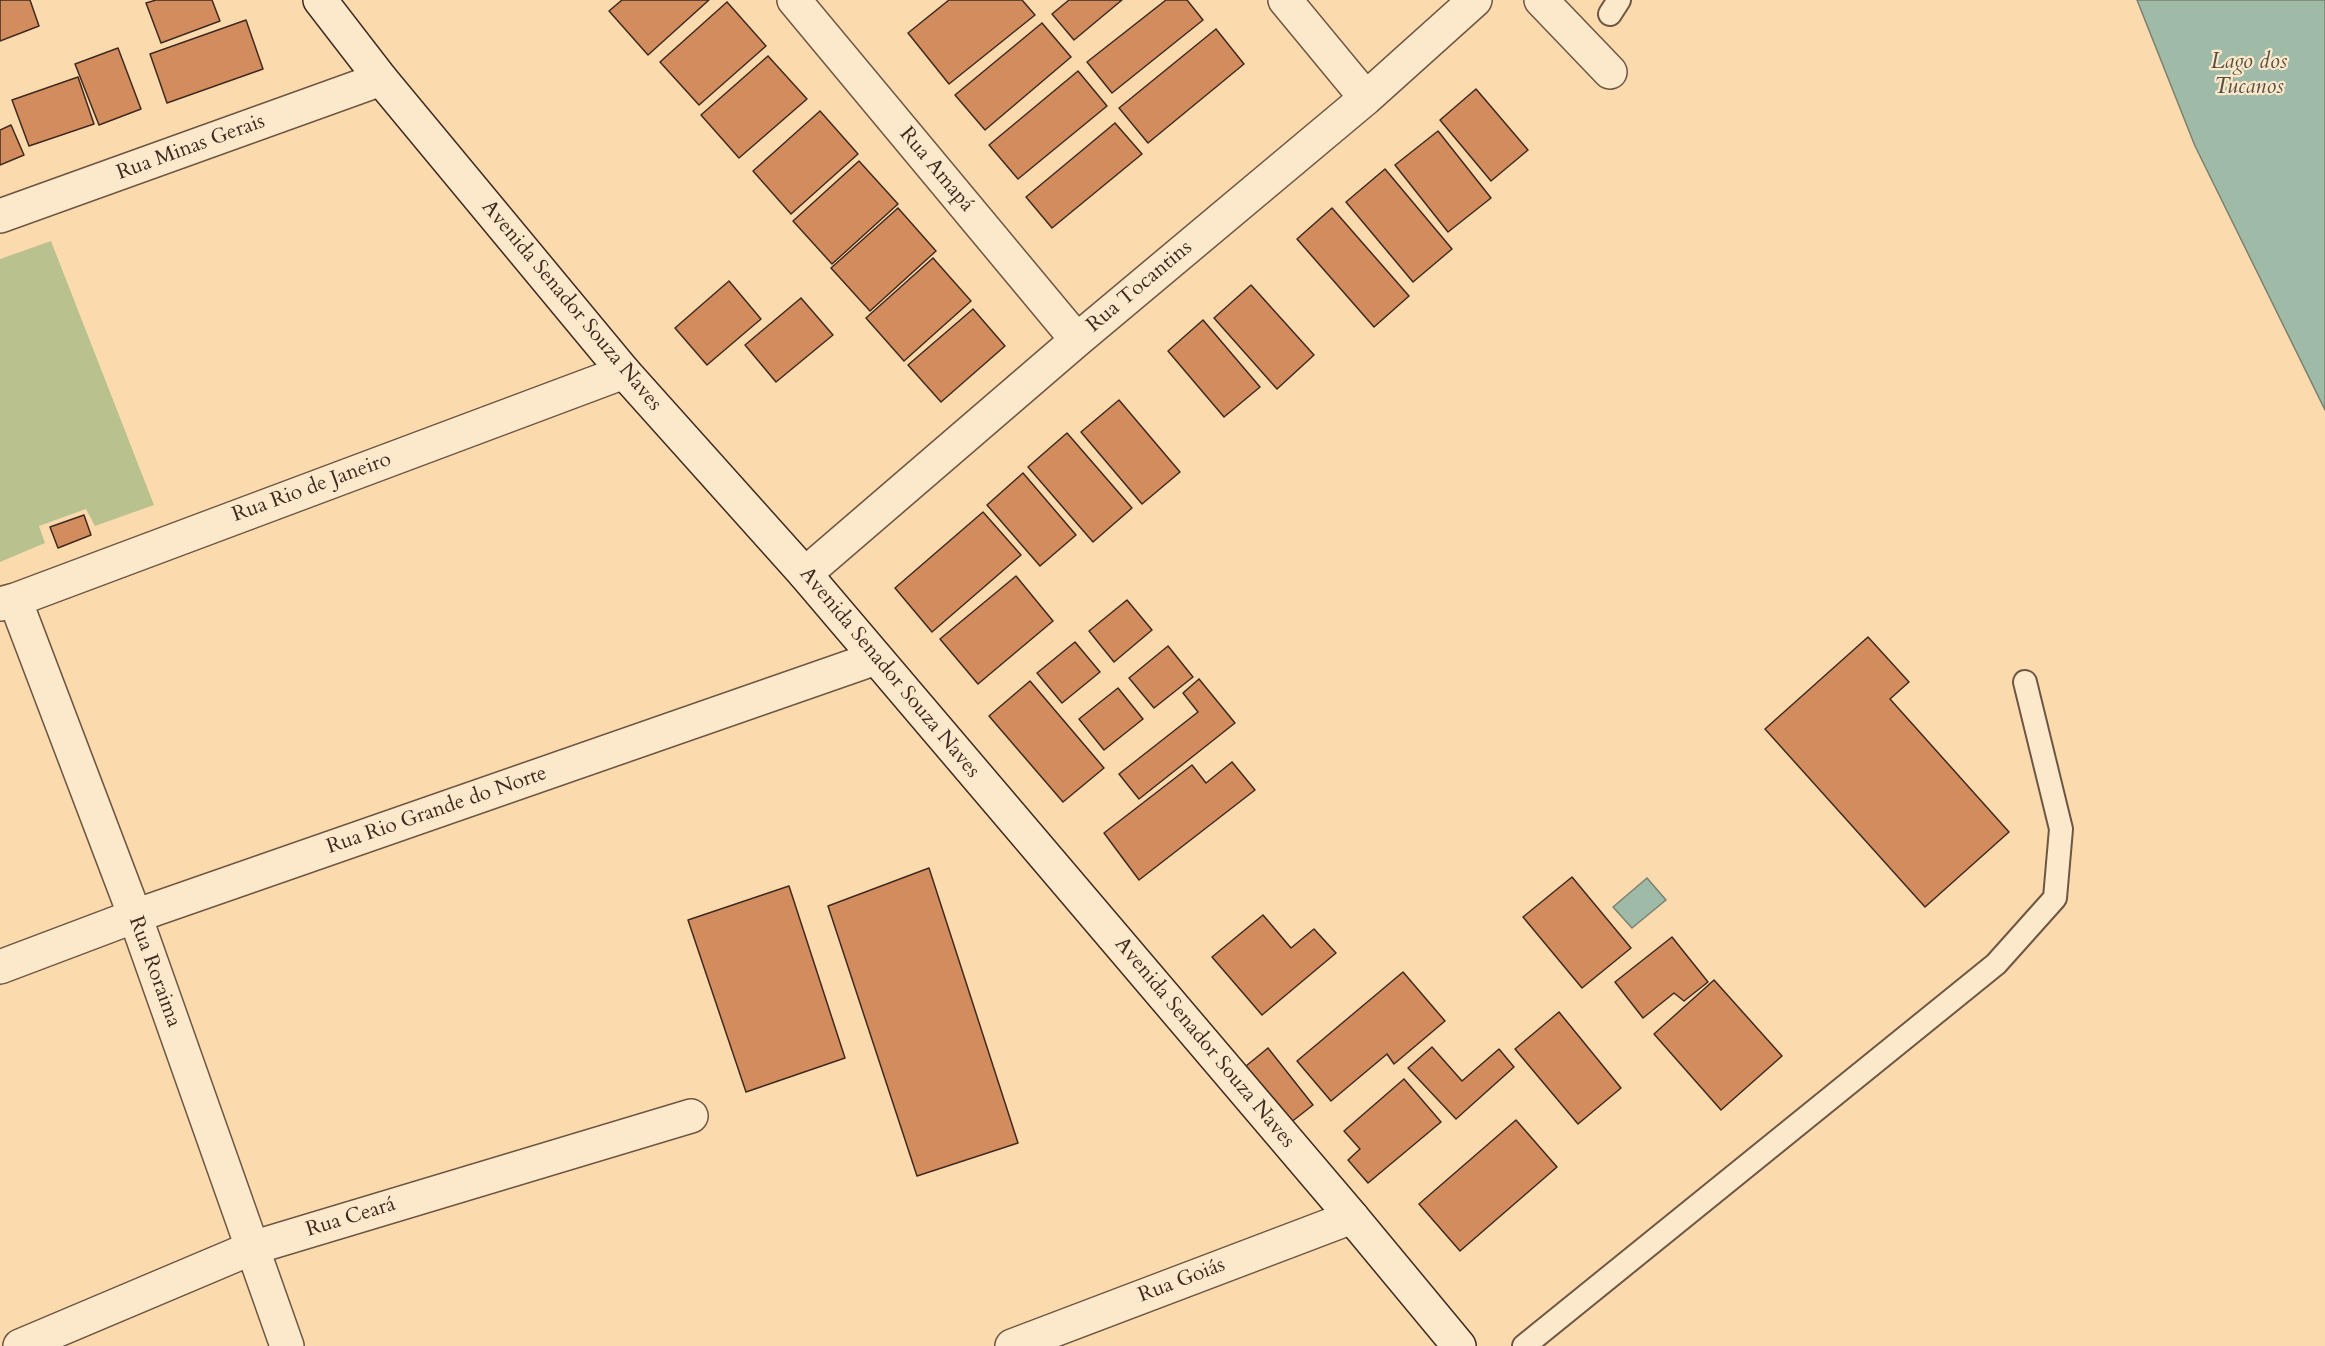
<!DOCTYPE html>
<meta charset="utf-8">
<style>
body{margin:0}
canvas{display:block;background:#fbdbae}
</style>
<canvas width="2325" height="1346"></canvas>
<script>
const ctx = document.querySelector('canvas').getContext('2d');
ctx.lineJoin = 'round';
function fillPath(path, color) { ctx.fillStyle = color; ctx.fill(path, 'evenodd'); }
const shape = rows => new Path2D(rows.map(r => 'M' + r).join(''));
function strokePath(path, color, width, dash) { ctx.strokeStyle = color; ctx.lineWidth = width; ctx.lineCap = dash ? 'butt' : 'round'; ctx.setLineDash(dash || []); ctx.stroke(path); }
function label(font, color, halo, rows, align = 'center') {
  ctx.font = font + ' Cardo,serif'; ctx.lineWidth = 4.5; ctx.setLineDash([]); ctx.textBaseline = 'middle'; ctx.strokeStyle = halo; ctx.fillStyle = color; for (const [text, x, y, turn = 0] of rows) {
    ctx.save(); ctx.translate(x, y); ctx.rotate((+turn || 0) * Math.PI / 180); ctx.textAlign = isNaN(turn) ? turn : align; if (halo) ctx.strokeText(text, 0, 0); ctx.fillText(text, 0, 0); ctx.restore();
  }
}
fillPath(shape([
 [51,241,154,505,95,526,86,509,39,526,45,543,0,562,0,259]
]), '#b9c18e');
const water = shape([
 [2137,0,2325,0,2325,410,2195,146,2137,0],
 [1647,878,1666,900,1632,928,1613,907,1647,878]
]);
fillPath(water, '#9fbba7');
strokePath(water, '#798171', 1.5);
const building = shape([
 [0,0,30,0,39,26,0,41,0,0],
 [156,0,212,0,220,21,161,43,146,3,156,0],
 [622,0,709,0,648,55,609,11,622,0],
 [949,0,1022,0,1035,15,949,84,908,33,949,0],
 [1069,0,1122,0,1074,40,1052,14,1069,0],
 [1166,0,1187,0,1203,20,1112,93,1087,62,1166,0],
 [727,2,766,46,699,105,660,62,727,2],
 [246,20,263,69,167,103,150,54,246,20],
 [1042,23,1071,57,985,130,955,95,1042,23],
 [1216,29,1244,64,1148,143,1119,108,1216,29],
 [118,48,141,109,99,125,75,64,118,48],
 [768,56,807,99,739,158,701,115,768,56],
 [1078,71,1107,106,1018,179,989,145,1078,71],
 [78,77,94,124,29,146,12,100,78,77],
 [1476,89,1528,150,1491,181,1440,120,1476,89],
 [820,111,858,154,791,214,753,171,820,111],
 [1115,123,1142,154,1052,228,1026,197,1115,123],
 [11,125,24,155,0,165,0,130,11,125],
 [1438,131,1491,198,1448,232,1395,165,1438,131],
 [859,161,898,204,832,264,793,221,859,161],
 [1385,169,1452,249,1413,282,1346,202,1385,169],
 [898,208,936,251,870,311,831,268,898,208],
 [1332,208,1409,296,1374,327,1297,239,1332,208],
 [933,258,971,301,904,361,866,318,933,258],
 [729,281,761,319,707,365,675,328,729,281],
 [1251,285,1314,355,1277,389,1214,318,1251,285],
 [801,298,833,335,776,382,745,345,801,298],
 [973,309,1005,346,941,402,908,365,973,309],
 [1203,320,1260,387,1224,417,1168,351,1203,320],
 [1119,400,1180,472,1142,504,1081,432,1119,400],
 [1067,433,1132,508,1093,542,1028,467,1067,433],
 [1023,473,1076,535,1040,566,987,505,1023,473],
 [983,512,1021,555,932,632,895,588,983,512],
 [84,515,91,535,58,548,50,527,84,515],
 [1016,576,1053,621,978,684,940,639,1016,576],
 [1127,600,1152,630,1114,662,1089,631,1127,600],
 [1868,637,1909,682,1890,699,2009,832,1925,907,1765,729,1868,637],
 [1075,642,1100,672,1062,703,1037,673,1075,642],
 [1168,646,1193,677,1154,708,1129,678,1168,646],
 [1199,679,1235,723,1139,799,1119,774,1198,712,1183,693,1199,679],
 [1030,681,1104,768,1063,802,989,716,1030,681],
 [1118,688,1143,719,1104,750,1079,719,1118,688],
 [1232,762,1255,790,1139,880,1104,833,1192,765,1206,783,1232,762],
 [929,868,1018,1143,917,1176,828,906,929,868],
 [1572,877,1631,948,1582,988,1523,917,1572,877],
 [789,886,845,1058,746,1092,688,920,789,886],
 [1263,915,1291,948,1314,929,1336,953,1262,1015,1212,957,1263,915],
 [1672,937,1708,982,1684,1001,1674,993,1643,1018,1615,982,1672,937],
 [1403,972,1445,1021,1394,1064,1387,1054,1331,1101,1297,1061,1403,972],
 [1714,980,1782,1056,1721,1110,1654,1034,1714,980],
 [1559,1012,1621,1088,1578,1124,1515,1049,1559,1012],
 [1432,1047,1462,1081,1499,1049,1514,1067,1456,1119,1408,1068,1432,1047],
 [1268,1048,1313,1105,1290,1123,1246,1066,1268,1048],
 [1404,1079,1441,1122,1368,1183,1348,1160,1360,1149,1344,1131,1404,1079],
 [1516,1120,1557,1167,1460,1251,1419,1204,1516,1120]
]);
fillPath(building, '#d38c5e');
strokePath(building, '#3f2a21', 1.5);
const lane = shape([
 [1610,14,1619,0],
 [1524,1346,1996,964,2055,898,2061,829,2025,682]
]);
const street = shape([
 [794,0,1077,340],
 [1285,0,1366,98],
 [1541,0,1610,72],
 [0,216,381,79],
 [805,574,1077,340,1366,98,1475,0],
 [15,600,135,916,287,1346],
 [0,604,15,600,624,372],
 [0,967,135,916,876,658],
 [20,1346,252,1248,691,1116],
 [1012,1346,1352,1217]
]);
const secondary = shape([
 [320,0,381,79,624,372,805,574,1352,1217,1459,1346]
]);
strokePath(lane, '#6e5644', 26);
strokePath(street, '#6e5644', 36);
strokePath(secondary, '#3f2a21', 36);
strokePath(lane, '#fce8ca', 22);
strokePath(street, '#fce8ca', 33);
strokePath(secondary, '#fce8ca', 33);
label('21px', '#3f2a21', '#fce8ca', [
 ["Rua Minas Gerais",191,148,-20],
 ["Rua Amapá",936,170,50],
 ["Rua Tocantins",1140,287,-40],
 ["Avenida Senador Souza Naves",571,306,50],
 ["Rua Rio de Janeiro",312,488,-20],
 ["Avenida Senador Souza Naves",889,673,50],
 ["Rua Rio Grande do Norte",437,811,-19],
 ["Rua Roraima",154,972,70],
 ["Avenida Senador Souza Naves",1204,1043,50],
 ["Rua Ceará",351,1218,-17],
 ["Rua Goiás",1182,1281,-21]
]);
label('italic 22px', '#574e42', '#fce8ca', [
 ["Lago dos",2249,63],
 ["Tucanos",2249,88]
]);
</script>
